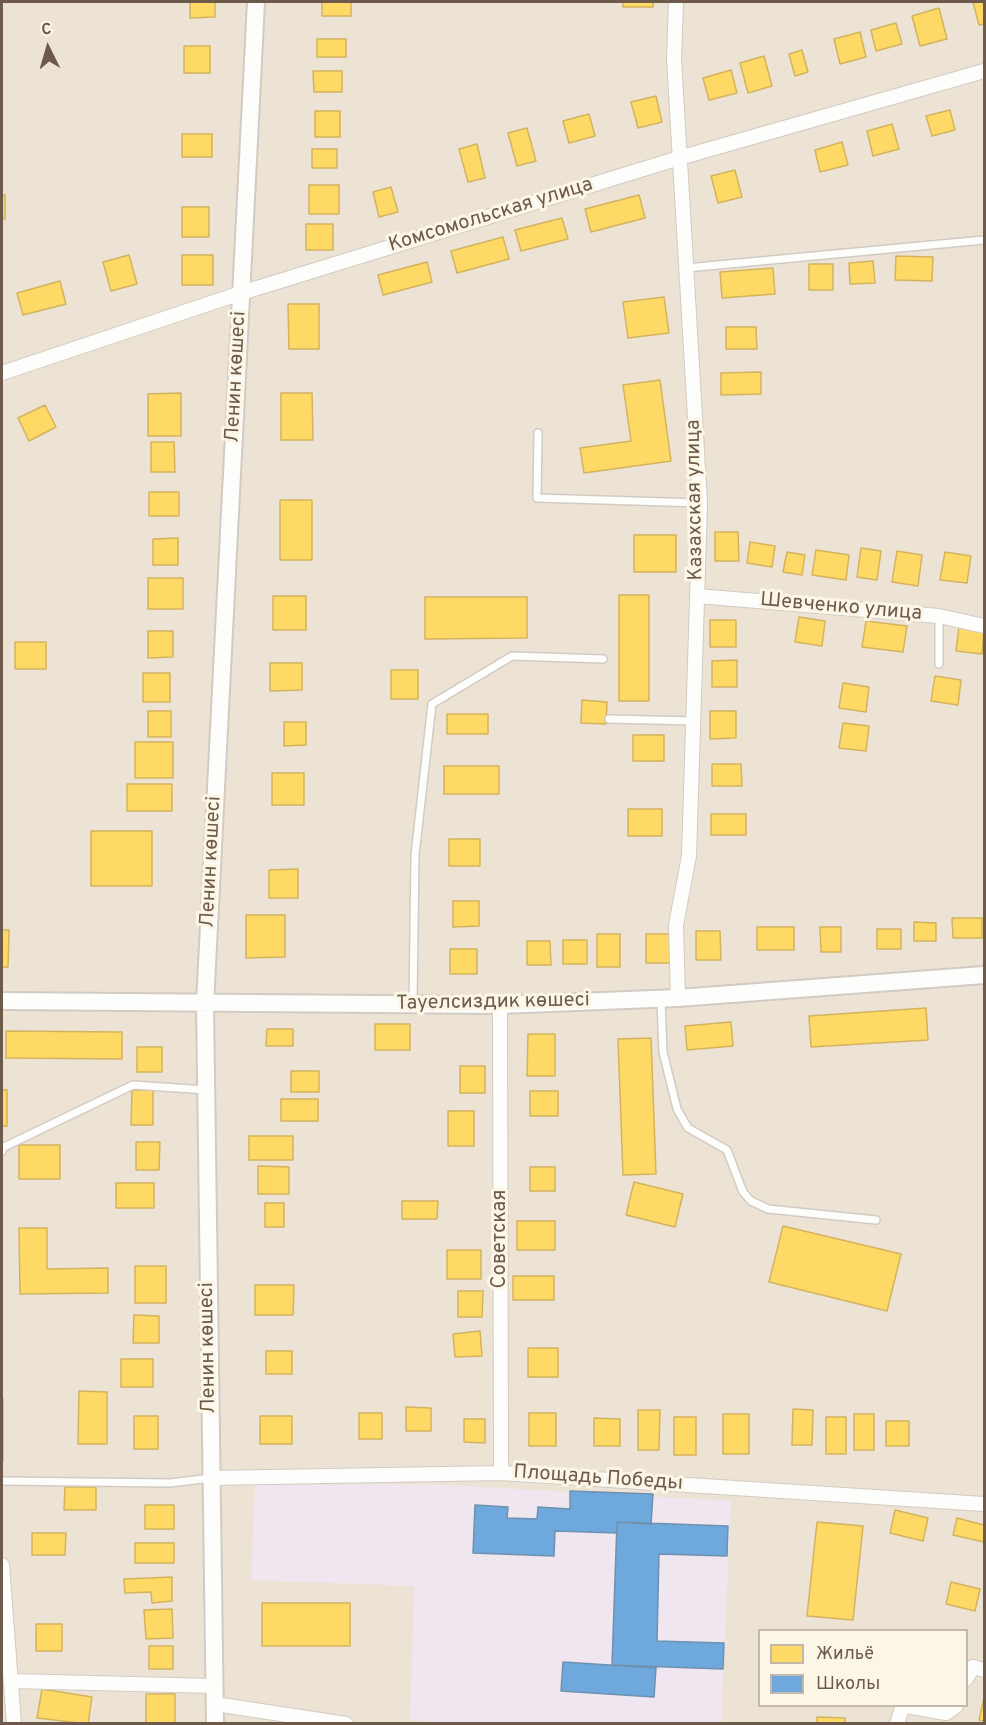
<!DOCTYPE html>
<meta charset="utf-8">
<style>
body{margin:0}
#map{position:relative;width:986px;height:1725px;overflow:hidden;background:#f3f0e7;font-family:Overpass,sans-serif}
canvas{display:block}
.frame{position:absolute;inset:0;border:3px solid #6d5a4b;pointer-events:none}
.legend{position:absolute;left:758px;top:1629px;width:210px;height:78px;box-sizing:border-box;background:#fcf6e7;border:2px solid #c3b8a9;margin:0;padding:8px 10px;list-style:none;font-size:18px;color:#6d5a4b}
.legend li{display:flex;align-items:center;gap:12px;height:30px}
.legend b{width:30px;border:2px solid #c3b8a9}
.north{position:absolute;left:18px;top:18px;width:60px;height:60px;-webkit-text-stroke:4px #fcf6e7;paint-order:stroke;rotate:355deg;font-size:16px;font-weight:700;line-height:24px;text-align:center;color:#6d5a4b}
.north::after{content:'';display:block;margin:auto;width:21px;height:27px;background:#6d5a4b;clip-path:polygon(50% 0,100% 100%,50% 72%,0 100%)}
</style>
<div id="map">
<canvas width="986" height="1725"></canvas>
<div class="frame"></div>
<ul class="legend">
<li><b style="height:16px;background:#ffd966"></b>Жильё</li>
<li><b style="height:16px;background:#6fa8dc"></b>Школы</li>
</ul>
<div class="north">С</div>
</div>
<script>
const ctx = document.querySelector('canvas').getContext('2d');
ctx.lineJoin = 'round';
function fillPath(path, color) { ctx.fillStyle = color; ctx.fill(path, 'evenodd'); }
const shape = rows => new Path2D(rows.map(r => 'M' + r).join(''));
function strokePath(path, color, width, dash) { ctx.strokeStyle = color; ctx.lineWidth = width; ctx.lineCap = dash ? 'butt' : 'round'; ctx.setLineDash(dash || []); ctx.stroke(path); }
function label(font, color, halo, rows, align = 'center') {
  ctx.font = font + ' Overpass,sans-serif'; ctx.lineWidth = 6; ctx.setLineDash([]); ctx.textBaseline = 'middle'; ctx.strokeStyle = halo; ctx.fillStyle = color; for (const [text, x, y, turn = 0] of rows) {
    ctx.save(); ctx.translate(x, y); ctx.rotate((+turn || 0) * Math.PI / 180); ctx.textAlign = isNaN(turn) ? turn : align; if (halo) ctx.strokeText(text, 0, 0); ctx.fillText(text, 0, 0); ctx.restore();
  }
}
fillPath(shape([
 [2,2,984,2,984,1723,2,1724],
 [760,1630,966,1630,966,1706,760,1706]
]), '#ece3d5');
fillPath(shape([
 [431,1484,731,1501,721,1723,438,1724,410,1719,414,1586,251,1580,255,1485]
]), '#f0e6ef');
const homes = shape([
 [190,2,215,2,215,17,190,18,190,2],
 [322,2,351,2,351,16,322,16,322,2],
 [623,2,653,2,653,7,623,7,623,2],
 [973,2,984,2,984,24,979,25,973,2],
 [939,8,947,39,920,46,912,16,939,8],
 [896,23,902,44,876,51,871,30,896,23],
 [860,32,866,57,840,64,834,39,860,32],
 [317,39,346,39,346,57,317,57,317,39],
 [184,46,210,46,210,73,184,73,184,46],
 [802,50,808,72,795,76,789,54,802,50],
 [764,56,772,86,748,93,740,63,764,56],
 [731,70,737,93,709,100,703,78,731,70],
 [313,71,342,71,342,92,314,92,313,71],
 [656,96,662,122,638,128,631,102,656,96],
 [950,110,955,130,932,136,926,116,950,110],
 [315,111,340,111,340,137,315,137,315,111],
 [589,114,595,136,569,143,563,121,589,114],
 [892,124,899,149,873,156,867,131,892,124],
 [527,128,536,161,517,166,508,133,527,128],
 [182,134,212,134,212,157,182,157,182,134],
 [842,142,848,165,820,172,815,150,842,142],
 [477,144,485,178,468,182,459,149,477,144],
 [312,149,337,149,337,168,312,168,312,149],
 [735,170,742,197,718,203,711,176,735,170],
 [309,185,339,185,339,214,309,214,309,185],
 [391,187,398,212,379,217,373,192,391,187],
 [2,195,5,195,5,219,2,219,2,195],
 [639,195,645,218,591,232,585,209,639,195],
 [182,207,209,207,209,237,182,237,182,207],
 [562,218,568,239,521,251,515,230,562,218],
 [306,224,333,224,333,250,306,250,306,224],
 [503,237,509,259,457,273,451,251,503,237],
 [129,255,137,284,111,291,103,262,129,255],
 [182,255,213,255,213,285,182,285,182,255],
 [896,256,933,257,932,281,895,280,896,256],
 [873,261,875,283,850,284,849,263,873,261],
 [427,262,432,282,383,295,378,275,427,262],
 [809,264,833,264,833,290,809,290,809,264],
 [773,268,775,294,722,298,720,272,773,268],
 [60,281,66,304,23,315,17,293,60,281],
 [664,297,669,333,628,338,623,302,664,297],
 [288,304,319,304,319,349,289,349,288,304],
 [726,327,756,327,757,349,726,349,726,327],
 [761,372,761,394,721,395,721,373,761,372],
 [660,380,671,461,584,473,580,448,631,441,623,385,660,380],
 [181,393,181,436,148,436,148,394,181,393],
 [281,393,312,393,313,440,281,440,281,393],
 [45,405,56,427,29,441,18,418,45,405],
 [151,442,174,442,175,472,151,472,151,442],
 [149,492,179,492,179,516,149,516,149,492],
 [280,500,312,500,312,560,280,560,280,500],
 [715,532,738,532,739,561,715,561,715,532],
 [634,535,676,535,676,572,634,572,634,535],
 [178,538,178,565,153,565,153,539,178,538],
 [750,542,775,546,772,567,747,563,750,542],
 [861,548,881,551,877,580,857,577,861,548],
 [816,550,849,555,846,580,812,575,816,550],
 [897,551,922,555,918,586,892,582,897,551],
 [787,552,805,555,802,575,783,572,787,552],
 [945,552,971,556,967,583,940,580,945,552],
 [148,578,183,578,183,609,148,609,148,578],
 [619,595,649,595,649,701,619,701,619,595],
 [273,596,306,596,306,630,273,630,273,596],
 [425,597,527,597,527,638,425,639,425,597],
 [799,617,825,621,822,646,795,642,799,617],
 [710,620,736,620,736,647,710,647,710,620],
 [866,621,907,626,903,652,862,647,866,621],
 [959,626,984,629,982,654,956,651,959,626],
 [148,631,173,631,173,657,148,658,148,631],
 [15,642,46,642,46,669,15,669,15,642],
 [737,660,737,687,712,687,712,661,737,660],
 [270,663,302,663,302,690,270,691,270,663],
 [391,670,418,670,418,699,391,699,391,670],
 [143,673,170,673,170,702,143,702,143,673],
 [935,676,961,680,958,705,931,701,935,676],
 [843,683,869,687,866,712,839,708,843,683],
 [582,700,607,702,606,724,581,723,582,700],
 [148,711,171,711,171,737,148,737,148,711],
 [710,711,736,711,736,738,710,739,710,711],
 [447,714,488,714,488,734,447,734,447,714],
 [284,722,306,722,306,745,284,746,284,722],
 [843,723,869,726,866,751,839,748,843,723],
 [633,735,664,735,664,761,633,761,633,735],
 [135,742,173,742,173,778,135,778,135,742],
 [712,764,741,764,742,786,712,786,712,764],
 [444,766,499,766,499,794,444,794,444,766],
 [272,773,304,773,304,805,272,805,272,773],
 [127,784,172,784,172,811,127,811,127,784],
 [628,809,662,809,662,836,628,836,628,809],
 [711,814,746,814,746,835,711,835,711,814],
 [91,831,152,831,152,886,91,886,91,831],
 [449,839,480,839,480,866,449,866,449,839],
 [298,869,298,898,269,898,269,870,298,869],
 [453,901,479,901,479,926,453,927,453,901],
 [246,915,285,915,285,957,246,958,246,915],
 [952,918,982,918,982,938,953,938,952,918],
 [914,922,936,923,936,941,914,941,914,922],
 [757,927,794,927,794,950,757,950,757,927],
 [820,927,841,927,841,952,821,952,820,927],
 [877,929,901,929,901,949,877,949,877,929],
 [2,930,9,930,8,967,2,967,2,930],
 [696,931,720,931,721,960,696,960,696,931],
 [597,934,620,934,620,967,597,967,597,934],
 [646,934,670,934,670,963,646,963,646,934],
 [563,940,587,940,587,964,563,964,563,940],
 [527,941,550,941,551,965,527,965,527,941],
 [450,949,477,949,477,974,450,974,450,949],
 [926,1008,928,1040,811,1047,809,1016,926,1008],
 [731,1022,733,1046,687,1050,685,1026,731,1022],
 [375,1024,410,1024,410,1050,375,1050,375,1024],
 [267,1029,293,1029,293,1046,266,1046,267,1029],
 [6,1031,122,1032,122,1059,6,1058,6,1031],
 [528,1034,555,1034,555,1076,527,1076,528,1034],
 [651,1038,656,1174,623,1175,618,1039,651,1038],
 [137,1047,162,1047,162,1072,137,1072,137,1047],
 [460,1066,485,1066,485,1093,460,1093,460,1066],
 [291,1071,319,1071,319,1092,291,1092,291,1071],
 [2,1090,7,1090,7,1126,2,1126,2,1090],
 [132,1090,153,1090,153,1125,131,1125,132,1090],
 [530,1091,558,1091,558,1116,530,1116,530,1091],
 [281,1099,318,1099,318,1121,281,1121,281,1099],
 [448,1111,474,1111,474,1146,448,1146,448,1111],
 [249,1136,293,1136,293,1160,249,1160,249,1136],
 [136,1142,160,1142,159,1170,136,1170,136,1142],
 [19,1145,60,1145,60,1179,19,1179,19,1145],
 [258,1166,289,1167,289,1194,258,1194,258,1166],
 [530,1167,555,1167,555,1191,530,1191,530,1167],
 [634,1182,683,1194,675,1227,626,1215,634,1182],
 [116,1183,154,1183,154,1208,116,1208,116,1183],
 [402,1201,438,1201,437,1219,402,1219,402,1201],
 [265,1203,284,1203,284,1227,265,1227,265,1203],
 [517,1221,555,1221,555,1250,517,1250,517,1221],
 [783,1226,901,1254,887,1311,769,1282,783,1226],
 [19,1228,47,1228,47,1269,108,1268,108,1293,20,1294,19,1228],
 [447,1250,481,1250,481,1279,447,1279,447,1250],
 [135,1266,166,1266,166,1303,135,1303,135,1266],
 [513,1276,554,1276,554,1300,513,1300,513,1276],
 [255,1285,294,1285,293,1315,255,1315,255,1285],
 [458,1291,483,1291,482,1317,458,1317,458,1291],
 [134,1315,159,1316,159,1343,133,1343,134,1315],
 [480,1331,482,1356,455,1357,453,1334,480,1331],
 [528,1348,558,1348,558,1377,528,1377,528,1348],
 [266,1351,292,1351,292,1374,266,1374,266,1351],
 [121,1359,153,1359,153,1387,121,1387,121,1359],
 [79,1391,107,1392,107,1444,78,1444,79,1391],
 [2,1398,3,1398,3,1461,2,1461,2,1398],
 [406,1407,431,1408,431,1431,406,1431,406,1407],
 [793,1409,813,1410,812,1445,792,1445,793,1409],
 [638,1410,660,1410,659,1450,638,1450,638,1410],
 [359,1413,382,1413,382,1439,359,1439,359,1413],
 [529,1413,556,1413,556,1446,529,1446,529,1413],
 [723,1414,749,1414,749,1454,723,1454,723,1414],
 [854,1414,874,1414,874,1450,854,1450,854,1414],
 [134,1416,158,1416,158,1449,134,1449,134,1416],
 [260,1416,292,1416,292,1444,260,1444,260,1416],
 [674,1417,696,1417,696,1455,674,1455,674,1417],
 [826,1417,846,1417,846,1454,826,1454,826,1417],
 [594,1418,620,1419,620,1446,594,1446,594,1418],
 [464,1419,485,1419,485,1443,464,1442,464,1419],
 [886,1421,909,1421,909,1446,886,1446,886,1421],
 [65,1487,96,1487,96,1510,64,1510,65,1487],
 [145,1505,174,1505,174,1529,145,1529,145,1505],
 [895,1510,928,1518,923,1541,890,1533,895,1510],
 [957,1518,984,1525,984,1542,953,1535,957,1518],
 [817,1522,863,1526,853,1620,807,1616,817,1522],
 [32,1533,66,1533,65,1555,32,1555,32,1533],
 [135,1543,174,1543,174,1563,135,1563,135,1543],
 [172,1577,172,1601,152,1603,151,1592,125,1593,124,1579,172,1577],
 [951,1582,980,1589,975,1611,946,1604,951,1582],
 [262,1603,350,1603,350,1646,262,1646,262,1603],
 [172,1609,173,1638,146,1639,144,1610,172,1609],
 [36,1624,62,1624,62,1651,36,1651,36,1624],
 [149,1646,173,1646,173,1669,149,1669,149,1646],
 [42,1689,92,1697,88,1724,37,1718,42,1689],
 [146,1694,175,1694,175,1724,146,1724,146,1694],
 [984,1698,984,1721,979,1720,984,1698],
 [817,1717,845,1718,845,1724,817,1724,817,1717]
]);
fillPath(homes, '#ffd966');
strokePath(homes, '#d3b35e', 1.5);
const schools = shape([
 [570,1491,653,1494,651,1524,617,1522,617,1533,555,1531,554,1556,473,1553,475,1505,508,1507,507,1518,537,1519,538,1507,570,1509,570,1491],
 [617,1522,728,1526,727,1556,659,1554,657,1641,724,1643,723,1669,612,1665,617,1522],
 [563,1662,656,1668,654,1697,561,1691,563,1662]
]);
fillPath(schools, '#6fa8dc');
strokePath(schools, '#6e91b0', 1.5);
const service = shape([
 [686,268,984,240],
 [538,433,537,498,700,503],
 [939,616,939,664],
 [609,719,693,721],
 [661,999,663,1052,677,1109,688,1128,727,1150,743,1192,751,1201,768,1209,876,1220],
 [413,1003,415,855,432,704,512,656,603,659],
 [2,1151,2,1148,133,1085,206,1090],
 [2,1481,170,1483,211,1478]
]);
const minor = shape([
 [676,2,674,59,700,503,689,856,676,925,678,998],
 [2,373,241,293,679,158,984,71],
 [697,596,939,616,984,626],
 [500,1005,501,1473],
 [211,1478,501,1473,984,1504],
 [2,1565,14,1724],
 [966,1679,973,1667,984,1670],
 [11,1681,215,1686],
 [215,1704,346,1724],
 [897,1724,902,1708,906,1706,946,1713,956,1706]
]);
const tertiary = shape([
 [2,1001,500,1005,678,998,984,975],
 [215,1724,205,1004,256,2]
]);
strokePath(service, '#d2cbc3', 10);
strokePath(minor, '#d2cbc3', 16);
strokePath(tertiary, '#d2cbc3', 20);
strokePath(service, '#fdfdfb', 7);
strokePath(minor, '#fdfdfb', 14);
strokePath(tertiary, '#fdfdfb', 16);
label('20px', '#6d5a4b', '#fcf6e7', [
 ["Комсомольская улица",491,216,-17],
 ["Ленин көшесі",237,377,-87],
 ["Казахская улица",696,500,-91],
 ["Шевченко улица",841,608,5],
 ["Ленин көшесі",212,862,-87],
 ["Тауелсиздик көшесі",493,1003,-1],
 ["Советская",501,1239,-90],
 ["Ленин көшесі",209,1348,-91],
 ["Площадь Победы",598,1479,4]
]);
</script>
